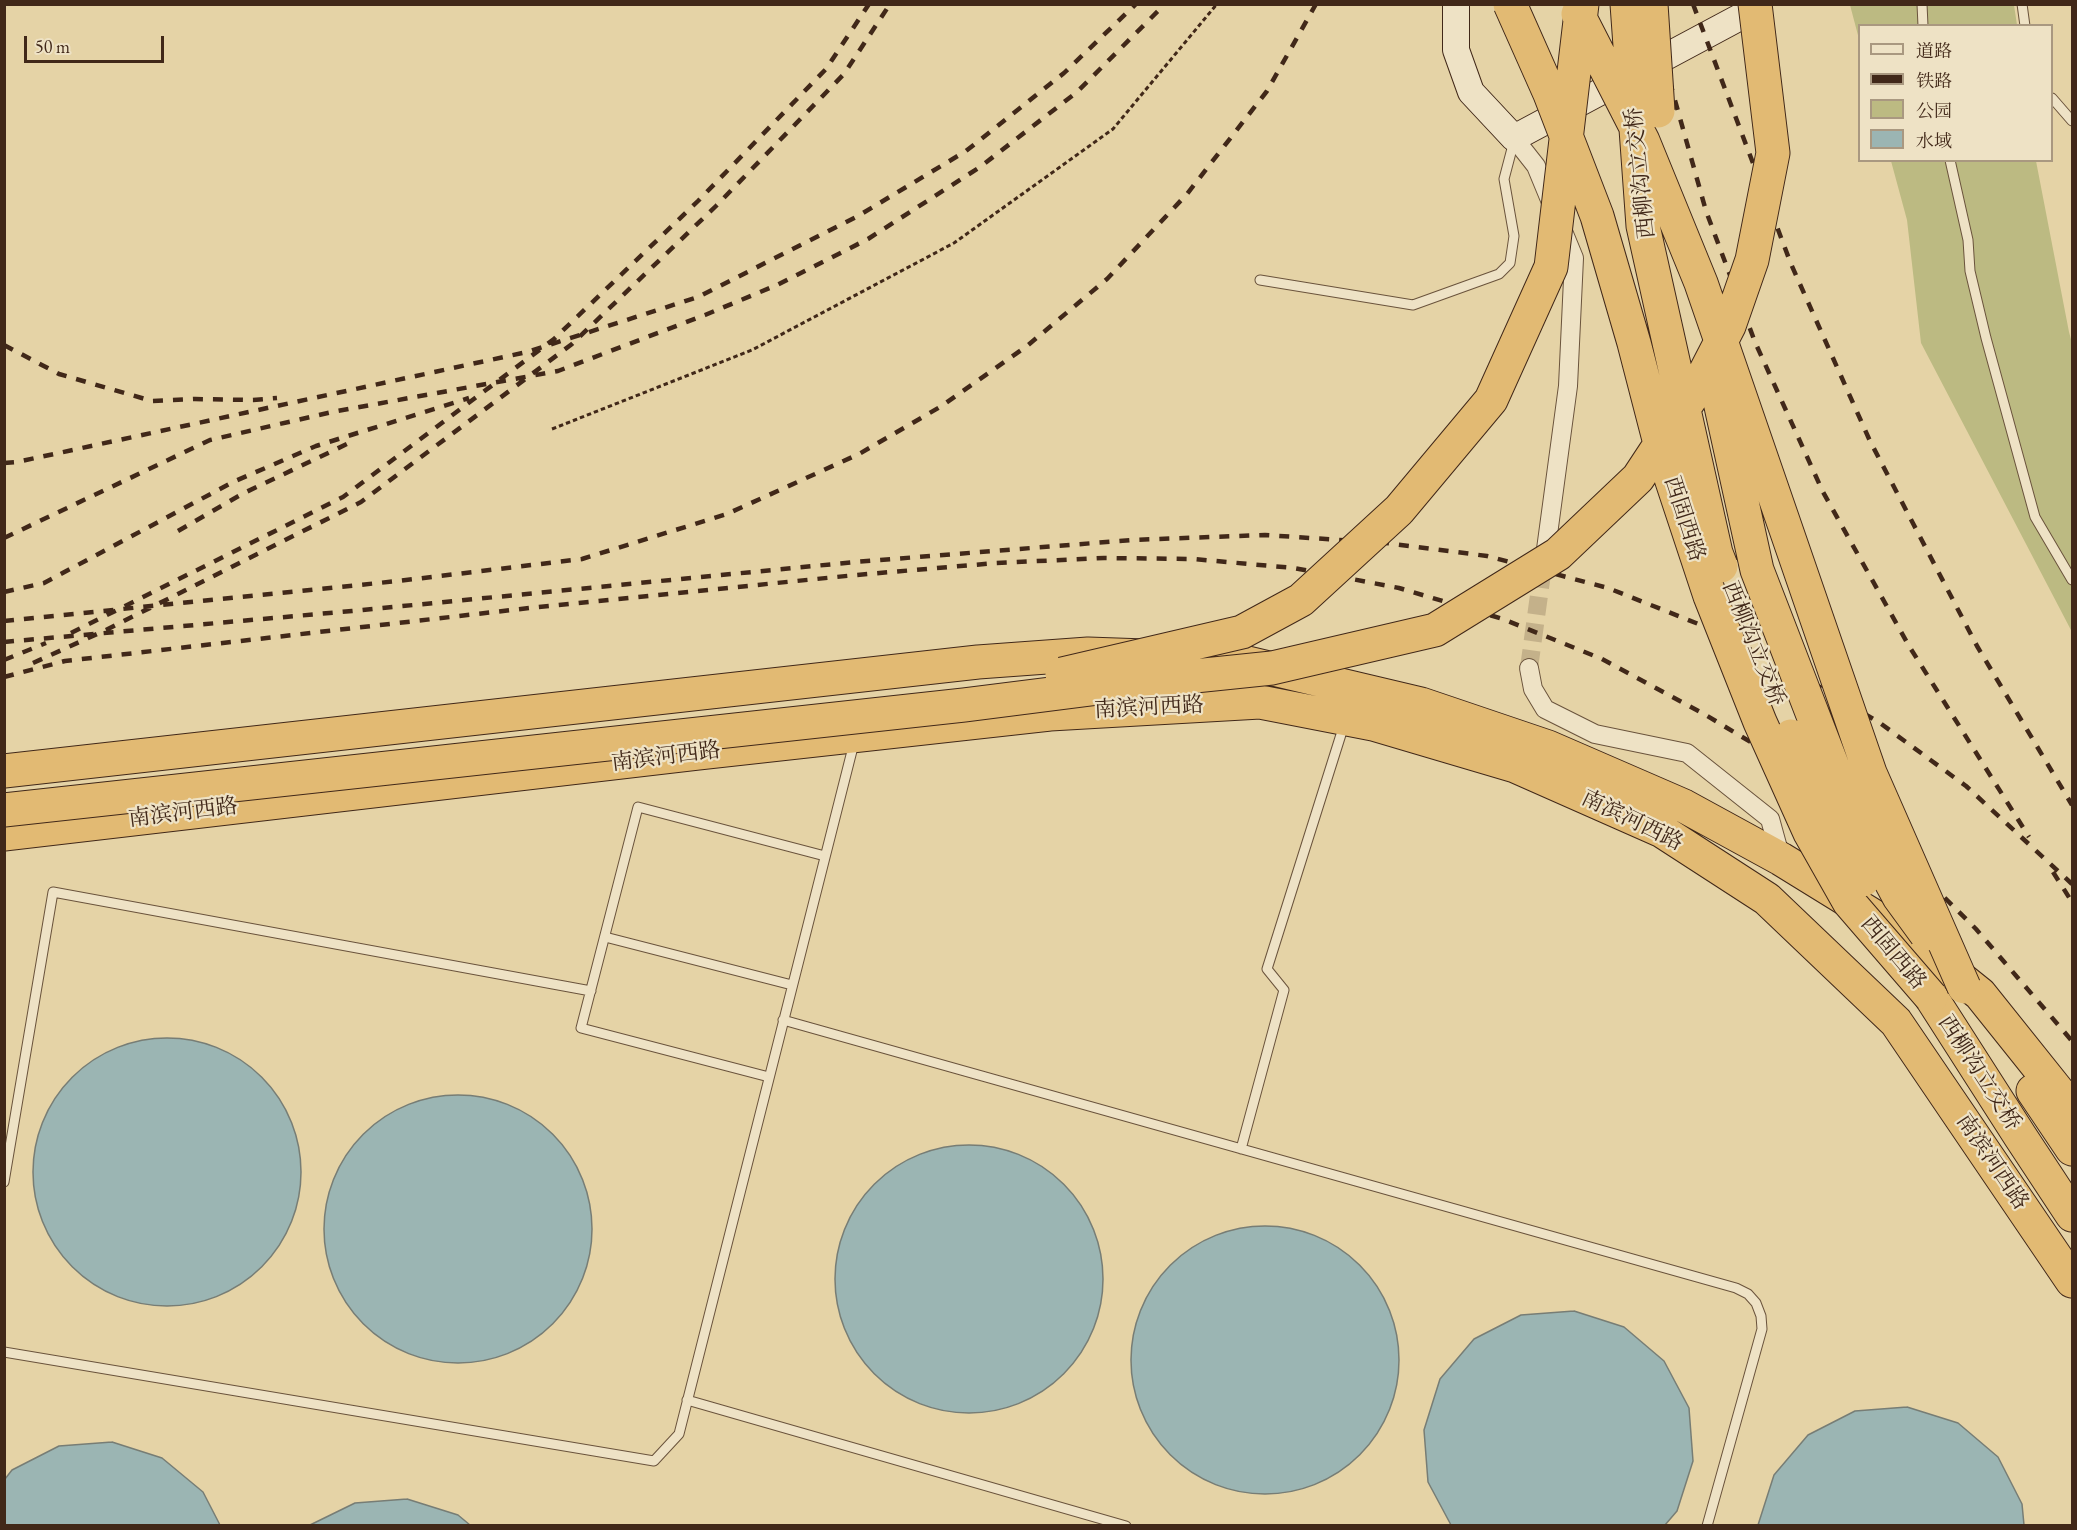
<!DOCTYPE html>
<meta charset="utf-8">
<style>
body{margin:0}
#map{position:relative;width:2077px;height:1530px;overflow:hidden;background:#e5d3a6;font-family:"EB Garamond","Noto Serif SC",serif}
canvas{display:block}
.frame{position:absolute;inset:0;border:6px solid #412819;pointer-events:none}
.legend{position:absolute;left:1858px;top:24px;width:195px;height:138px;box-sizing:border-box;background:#eee2c5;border:2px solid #a99880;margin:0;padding:8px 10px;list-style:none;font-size:18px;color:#412819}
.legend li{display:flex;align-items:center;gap:12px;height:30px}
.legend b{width:30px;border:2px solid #a99880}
.scale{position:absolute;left:24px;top:36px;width:140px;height:27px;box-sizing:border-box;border:3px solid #412819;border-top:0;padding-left:8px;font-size:18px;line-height:21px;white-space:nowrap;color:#412819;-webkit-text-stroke:4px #eee2c5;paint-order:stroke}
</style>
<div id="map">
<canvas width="2077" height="1530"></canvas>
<div class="frame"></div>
<ul class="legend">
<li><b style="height:8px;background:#eee2c5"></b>道路</li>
<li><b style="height:8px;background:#412819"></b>铁路</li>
<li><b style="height:16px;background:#bcba82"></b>公园</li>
<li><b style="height:16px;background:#9bb5b3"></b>水域</li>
</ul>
<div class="scale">50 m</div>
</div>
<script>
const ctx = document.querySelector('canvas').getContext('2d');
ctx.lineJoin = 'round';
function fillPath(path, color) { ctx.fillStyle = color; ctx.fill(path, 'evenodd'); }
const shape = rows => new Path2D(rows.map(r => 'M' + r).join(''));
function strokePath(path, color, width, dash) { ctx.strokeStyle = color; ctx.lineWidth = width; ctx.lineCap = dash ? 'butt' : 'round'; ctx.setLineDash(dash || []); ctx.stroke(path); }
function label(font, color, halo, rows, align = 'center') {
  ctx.font = font + ' "EB Garamond","Noto Serif SC",serif'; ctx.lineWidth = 4.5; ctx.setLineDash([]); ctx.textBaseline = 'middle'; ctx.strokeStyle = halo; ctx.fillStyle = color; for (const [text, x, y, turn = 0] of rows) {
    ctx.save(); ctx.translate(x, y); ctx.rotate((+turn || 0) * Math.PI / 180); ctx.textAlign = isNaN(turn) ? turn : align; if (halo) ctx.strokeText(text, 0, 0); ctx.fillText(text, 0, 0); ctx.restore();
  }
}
fillPath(shape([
 [1850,5,2014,5,2017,25,1860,26,1859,39],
 [1891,161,2036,161,2069,332,2072,343,2072,632,1921,343,1907,220]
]), '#bcba82');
const water = shape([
 '33 1172a134 134 0 1 1 268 0a134 134 0 1 1-268 0Z',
 '324 1229a134 134 0 1 1 268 0a134 134 0 1 1-268 0Z',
 '835 1279a134 134 0 1 1 268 0a134 134 0 1 1-268 0Z',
 '1131 1360a134 134 0 1 1 268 0a134 134 0 1 1-268 0Z',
 [1574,1311,1624,1327,1664,1361,1689,1408,1693,1461,1677,1511,1665,1525,1451,1525,1428,1482,1424,1430,1440,1379,1474,1339,1521,1315,1574,1311],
 [1907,1407,1958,1423,1998,1457,2022,1504,2024,1525,1758,1525,1774,1475,1808,1435,1855,1411,1907,1407],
 [112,1442,162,1458,203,1492,220,1525,5,1525,5,1479,12,1470,59,1446,112,1442],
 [407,1499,458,1515,470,1525,310,1525,355,1503,407,1499]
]);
fillPath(water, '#9bb5b3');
strokePath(water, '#777d75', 1.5);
strokePath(shape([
 [1529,668,1543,566]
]), '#c4b18a', 18, [18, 9]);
const lane = shape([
 [1922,4,1923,26],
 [2022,4,2025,26],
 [2052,98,2072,121],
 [1950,160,1968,240,1970,271,1986,338,2035,517,2072,580],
 [1260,280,1413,305,1499,274,1510,263,1514,236,1504,179,1514,141],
 [605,937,792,985],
 [783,1020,1736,1288,1748,1294,1756,1303,1761,1316,1762,1329,1707,1526],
 [769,1077,581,1028,638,807,825,856],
 [1241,1149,1284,990,1267,969,1344,725],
 [4,1182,53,892,591,991],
 [4,1352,654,1461,679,1434,854,743],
 [687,1400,1126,1526]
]);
const street = shape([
 [1514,138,1536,166,1574,258,1568,386,1544,564],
 [1529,668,1533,689,1545,709,1595,734,1687,753,1770,819,1781,859]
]);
const secondary = shape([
 [1456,4,1456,50,1471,92,1514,138,1742,16,1754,4]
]);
const highway = shape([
 [4,771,978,662,1088,654,1231,659,1421,704,1548,747,1684,806,1781,859,1914,941,1980,994,2072,1109],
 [4,834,698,753,1050,714,1260,702,1373,724,1515,766,1662,831,1767,899,1896,1022,2072,1281],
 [1931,997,2020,1136,2072,1215],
 [2033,1091,2072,1149]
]);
strokePath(lane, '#6a533c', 11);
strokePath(street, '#6a533c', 20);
strokePath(secondary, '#412819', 28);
strokePath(highway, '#412819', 35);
strokePath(shape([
 [552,429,752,350,954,243,1113,129,1217,4]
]), '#412819', 3, [4.5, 3]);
strokePath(lane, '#eee2c5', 9);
strokePath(street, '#eee2c5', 18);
strokePath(secondary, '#eee2c5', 26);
strokePath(highway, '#e2ba73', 33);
strokePath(shape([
 [1648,4,1706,211,1755,342,1823,492,1909,646,2029,837],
 [1693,4,1791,264,1870,441,1977,646,2072,805],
 [4,345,59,374,152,401,195,399,253,400,277,398],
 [4,463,17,462,527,352,698,297,858,216,966,151,1064,73,1136,4],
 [178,531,242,494,349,443],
 [4,538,210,440,332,412,558,371,705,315,777,285,868,239,980,167,1077,92,1165,4],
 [4,592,44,583,233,482,316,446,469,398],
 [4,621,398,581,582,559,727,514,859,454,940,407,1027,346,1107,279,1187,194,1267,91,1316,4],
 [71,633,343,497,554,339,698,201,826,69,869,4],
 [4,642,352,611,855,562,1132,540,1265,535,1386,543,1487,556,1608,588,1701,625,1786,667,1880,723,1966,786,2072,884],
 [4,660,46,643],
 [33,663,106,630,361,502,572,344,716,206,844,74,890,4],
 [4,677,65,661,538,607,856,575,996,563,1104,558,1193,559,1294,568,1399,588,1503,619,1602,659,1704,714,1797,770,1893,846,1976,929,2072,1041],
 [2053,872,2072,902]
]), '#412819', 4.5, [10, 10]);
const highwayBridge = shape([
 [1510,4,1550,94,1597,216,1634,343,1662,451,1710,596,1760,722,1810,833,1849,902,1931,997],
 [1627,4,1643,226,1716,553,1721,566],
 [1651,4,1658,111],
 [1578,14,1643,141,1701,283,1870,773,1964,987],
 [1713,370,1757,570,1843,793,1899,897,1926,934],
 [1062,674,1242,632,1301,600,1399,510,1491,400,1551,267,1582,4],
 [1791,736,1846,851,1863,880],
 [4,810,964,705,1185,677,1272,668,1435,630,1558,554,1638,478,1696,390,1729,326,1752,260,1773,153,1755,4]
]);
strokePath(highwayBridge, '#412819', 35, []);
strokePath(highwayBridge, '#e2ba73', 33);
label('22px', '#412819', '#eee2c5', [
 ["西柳沟立交桥",1641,173,-96],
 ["西固西路",1684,519,72],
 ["西柳沟立交桥",1753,644,68],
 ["南滨河西路",1149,708,-3],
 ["南滨河西路",666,757,-7],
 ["南滨河西路",183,813,-7],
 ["南滨河西路",1632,821,26],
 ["西固西路",1893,953,50],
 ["西柳沟立交桥",1979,1073,57],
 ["南滨河西路",1992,1162,56]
]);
</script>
